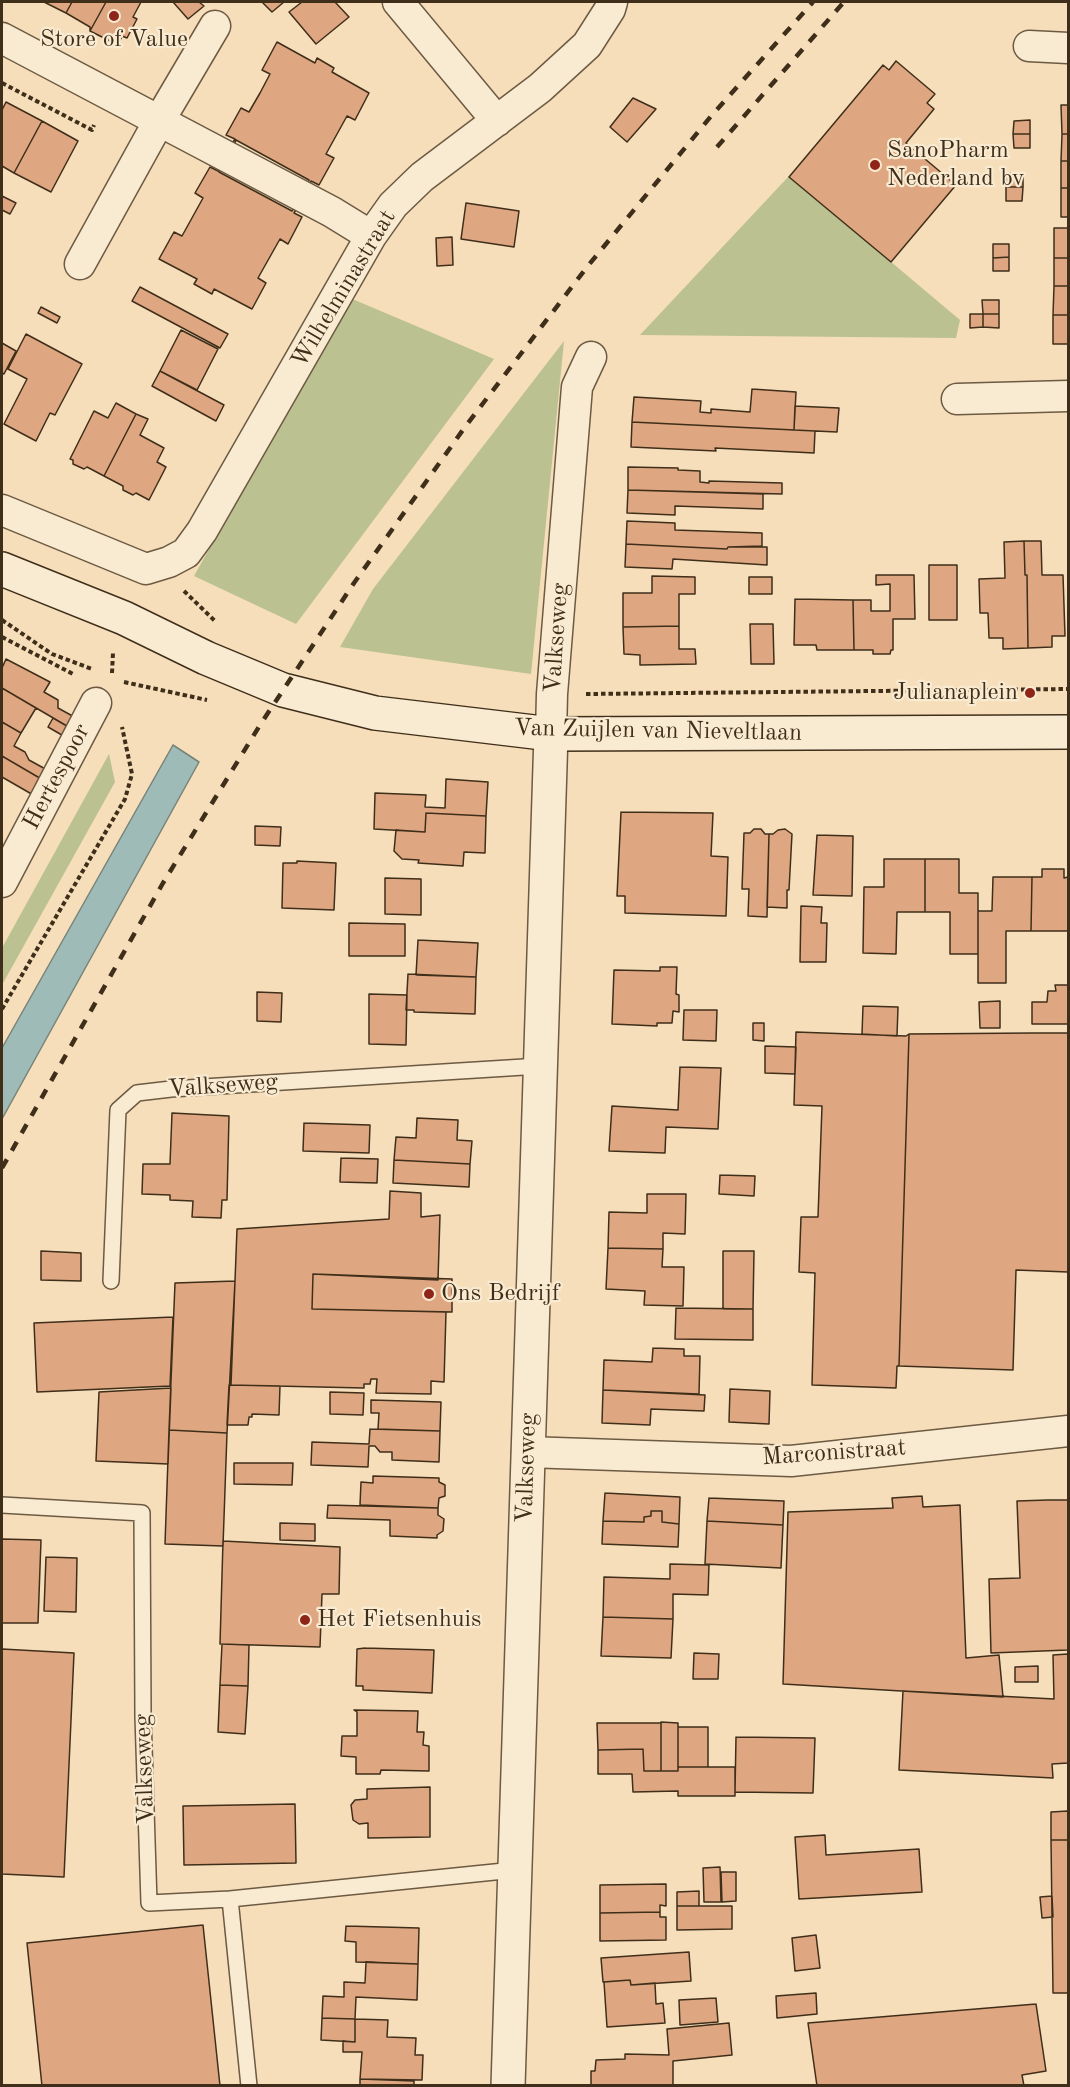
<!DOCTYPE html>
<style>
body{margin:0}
#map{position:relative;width:1070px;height:2087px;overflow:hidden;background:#f6deba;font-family:"Old Standard TT",serif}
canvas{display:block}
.frame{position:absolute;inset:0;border:3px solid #3f2e1a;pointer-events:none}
</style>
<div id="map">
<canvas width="1070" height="2087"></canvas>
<div class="frame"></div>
</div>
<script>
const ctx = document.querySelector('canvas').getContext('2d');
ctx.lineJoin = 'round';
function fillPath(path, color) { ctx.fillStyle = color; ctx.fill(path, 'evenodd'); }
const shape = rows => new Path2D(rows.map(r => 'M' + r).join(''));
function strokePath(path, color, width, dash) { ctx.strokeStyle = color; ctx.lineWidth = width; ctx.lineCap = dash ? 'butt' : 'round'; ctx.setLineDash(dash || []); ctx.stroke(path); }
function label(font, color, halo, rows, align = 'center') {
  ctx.font = font + ' "Old Standard TT",serif'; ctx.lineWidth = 4.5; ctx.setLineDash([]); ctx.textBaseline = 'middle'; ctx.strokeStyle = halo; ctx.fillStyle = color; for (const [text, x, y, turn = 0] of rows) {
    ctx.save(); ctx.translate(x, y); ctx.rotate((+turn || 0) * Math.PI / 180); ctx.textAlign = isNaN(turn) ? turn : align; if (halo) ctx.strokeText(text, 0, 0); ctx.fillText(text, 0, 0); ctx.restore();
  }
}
fillPath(shape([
 [789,176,960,320,956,338,640,335],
 [350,298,494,359,296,624,194,576],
 [564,341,531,674,340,647,373,589],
 [109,754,115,782,2,985,2,948]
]), '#bbc191');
const water = shape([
 [173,745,199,762,2,1119,2,1048,173,745]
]);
fillPath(water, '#9ebbb7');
strokePath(water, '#788378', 1.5);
const building = shape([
 [44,2,72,2,66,13,44,2],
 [72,2,106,2,90,31,90,27,66,13,72,2],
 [106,2,141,2,133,17,137,19,127,38,122,36,118,45,90,31,106,2],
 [173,2,199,2,204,6,188,19,173,2],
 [262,2,284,2,272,12,262,2],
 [302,2,335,2,349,17,316,44,289,12,302,2],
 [277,42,315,63,317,58,334,68,332,72,369,93,355,120,347,116,326,154,334,158,319,185,311,181,310,184,308,183,309,180,236,140,235,143,233,142,235,139,226,135,241,108,249,112,260,93,270,74,262,70,277,42],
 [896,61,935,94,927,103,934,109,906,143,956,185,891,262,789,177,883,65,889,70,896,61],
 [633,98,656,109,627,142,610,127,633,98],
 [6,102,42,121,14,173,2,166,2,110,6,102],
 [1061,105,1068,105,1068,134,1062,134,1061,105],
 [1030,120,1030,134,1013,134,1014,121,1030,120],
 [42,121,78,141,51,192,14,173,42,121],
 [1013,134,1030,134,1030,148,1014,148,1013,134],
 [1062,134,1068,134,1068,161,1061,161,1062,134],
 [1061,161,1068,161,1068,188,1061,188,1061,161],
 [210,167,218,171,219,168,221,169,219,172,292,211,293,209,296,210,294,213,302,217,288,244,280,239,258,278,266,283,252,309,214,289,212,294,194,284,197,279,159,259,174,232,182,236,203,198,195,193,210,167],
 [1007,173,1023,173,1023,187,1006,187,1007,173],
 [1006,187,1023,187,1022,201,1006,201,1006,187],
 [1061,188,1068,188,1068,217,1061,217,1061,188],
 [2,196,16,203,10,214,2,210,2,196],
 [466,203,519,211,514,247,461,239,466,203],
 [1054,228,1068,228,1068,258,1054,258,1054,228],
 [452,237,453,265,437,266,436,238,452,237],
 [993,244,1009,244,1009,257,993,258,993,244],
 [1009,257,1009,271,993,271,993,258,1009,257],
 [1054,258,1068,258,1068,286,1054,286,1054,258],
 [1054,286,1068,286,1068,315,1053,315,1054,286],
 [140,287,228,334,220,348,132,301,140,287],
 [982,300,999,300,999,314,983,314,982,300],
 [41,307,60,317,57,323,38,313,41,307],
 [970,314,983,314,983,327,970,328,970,314],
 [983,314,999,314,999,328,983,327,983,314],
 [1053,315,1068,315,1068,344,1053,344,1053,315],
 [181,330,218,349,197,390,160,371,181,330],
 [26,334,82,364,55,415,50,413,36,441,4,424,27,379,8,369,26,334],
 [2,343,16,351,4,374,2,373,2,343],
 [160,371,224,405,216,421,152,386,160,371],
 [752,389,796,392,794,430,632,422,634,397,701,401,700,412,711,413,711,409,750,412,752,389],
 [116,403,136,414,104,476,87,467,84,469,73,464,73,460,70,459,94,411,108,418,116,403],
 [795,406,839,408,837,432,794,430,795,406],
 [136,414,148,419,140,435,164,448,157,462,166,467,149,500,136,493,133,495,123,490,123,486,104,476,136,414],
 [632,422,815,431,814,453,715,448,716,451,631,447,632,422],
 [628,467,678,468,678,470,700,471,700,482,709,483,709,481,782,483,782,494,628,490,628,467],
 [628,490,763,494,763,509,675,506,675,515,627,513,628,490],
 [627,521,675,523,675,530,762,533,762,546,728,547,727,549,626,544,627,521],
 [1024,541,1025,575,1027,575,1028,648,1003,649,1003,638,989,638,988,613,980,613,979,579,1005,578,1004,542,1024,541],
 [1024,541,1041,541,1042,575,1063,575,1065,636,1052,636,1052,647,1028,648,1027,575,1025,575,1024,541],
 [626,544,727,549,728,547,767,547,767,565,673,559,672,569,625,567,626,544],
 [929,565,957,565,957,620,929,620,929,565],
 [876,575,914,575,915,619,893,619,893,650,891,650,890,654,873,654,873,650,854,650,853,600,871,600,871,611,890,611,890,584,876,585,876,575],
 [652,576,695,577,695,594,679,594,679,626,623,627,623,593,652,593,652,576],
 [749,577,772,577,772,594,749,594,749,577],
 [795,599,853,600,854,650,817,650,816,645,794,645,795,599],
 [750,624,773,624,774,664,751,664,750,624],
 [679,626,679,649,695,649,696,664,640,665,640,655,624,654,623,627,679,626],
 [6,659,50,682,44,692,58,700,58,708,78,719,72,729,2,688,2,668,6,659],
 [2,688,36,708,21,733,2,722,2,688],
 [53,718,72,729,67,738,48,727,53,718],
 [2,722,21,733,14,746,25,752,29,760,49,771,43,780,2,756,2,722],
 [2,756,43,780,35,796,2,777,2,756],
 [446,779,488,782,486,816,426,813,425,832,374,829,375,793,426,795,425,807,445,808,446,779],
 [621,812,713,813,711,856,728,857,726,916,625,913,625,896,617,896,621,812],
 [426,813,486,816,485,853,464,852,463,866,418,863,419,860,402,859,394,851,396,830,425,832,426,813],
 [255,826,281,827,280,846,255,845,255,826],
 [754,829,761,829,765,834,769,834,767,917,748,916,749,889,742,889,744,833,750,833,754,829],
 [785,829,792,834,789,890,787,890,787,908,767,907,769,834,773,834,778,830,785,829],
 [817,835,853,836,852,896,813,895,817,835],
 [884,859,925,859,925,912,897,912,896,954,863,953,864,887,884,887,884,859],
 [925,859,959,859,959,893,978,893,978,954,950,954,950,912,925,912,925,859],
 [297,861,336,863,334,910,282,908,283,863,297,863,297,861],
 [1042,869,1064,869,1064,878,1068,877,1068,931,1031,931,1032,877,1042,877,1042,869],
 [993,877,1032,877,1031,931,1006,931,1006,983,978,983,978,911,992,911,993,877],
 [385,878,421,879,421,915,385,914,385,878],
 [801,906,822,907,821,923,827,923,826,962,800,962,801,906],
 [349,923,405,924,405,956,349,956,349,923],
 [418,940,478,943,476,977,416,975,418,940],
 [660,967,677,967,676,994,679,995,679,1012,673,1011,672,1023,657,1023,657,1026,612,1024,614,970,660,971,660,967],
 [408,974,476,977,475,1014,414,1012,414,1010,406,1010,408,974],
 [1055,985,1068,985,1068,1024,1032,1024,1032,1002,1047,1002,1048,991,1056,991,1055,985],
 [257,992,282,993,281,1022,257,1021,257,992],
 [369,994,407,995,406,1045,369,1044,369,994],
 [1000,1001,1000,1028,980,1028,979,1002,1000,1001],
 [863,1006,898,1007,897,1036,862,1034,863,1006],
 [684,1010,717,1010,716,1041,683,1040,684,1010],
 [753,1023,764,1023,764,1041,753,1040,753,1023],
 [796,1032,906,1036,909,1034,899,1366,897,1366,896,1388,812,1385,815,1273,799,1272,801,1217,818,1217,822,1106,794,1105,796,1032],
 [1033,1033,1068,1033,1068,1272,1016,1270,1013,1370,899,1366,909,1034,1033,1033],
 [765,1046,796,1047,795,1074,765,1073,765,1046],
 [680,1067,721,1068,718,1129,666,1127,665,1153,609,1151,612,1106,678,1110,680,1067],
 [172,1113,229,1116,227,1200,222,1200,221,1218,192,1217,193,1201,170,1200,170,1195,142,1194,143,1164,170,1164,172,1113],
 [417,1118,458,1120,457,1140,472,1141,470,1164,394,1160,396,1137,416,1138,417,1118],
 [304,1123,370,1125,369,1153,303,1151,304,1123],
 [341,1158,378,1159,377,1183,340,1182,341,1158],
 [394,1160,470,1164,469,1187,393,1183,394,1160],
 [720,1175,755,1176,754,1196,719,1194,720,1175],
 [390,1191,421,1193,421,1217,440,1215,438,1280,313,1274,312,1309,446,1312,444,1382,431,1381,431,1394,376,1393,377,1379,371,1379,370,1384,364,1384,364,1388,231,1385,237,1229,389,1219,390,1191],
 [647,1194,686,1194,685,1234,663,1233,663,1249,608,1248,609,1212,647,1213,647,1194],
 [608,1248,663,1249,662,1267,684,1267,683,1306,644,1305,645,1291,606,1289,608,1248],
 [41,1251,81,1253,81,1281,41,1280,41,1251],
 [723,1251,754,1251,753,1309,723,1309,723,1251],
 [313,1274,452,1279,452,1312,312,1309,313,1274],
 [235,1281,227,1433,169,1430,175,1283,235,1281],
 [676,1308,753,1309,753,1340,675,1339,676,1308],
 [173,1317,170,1386,37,1392,34,1323,173,1317],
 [653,1348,684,1349,684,1356,700,1356,699,1394,603,1390,604,1360,652,1362,653,1348],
 [229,1385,280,1386,279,1415,252,1414,252,1417,249,1417,248,1425,227,1425,229,1385],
 [171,1388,168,1464,96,1461,99,1392,171,1388],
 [730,1389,770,1391,769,1424,729,1422,730,1389],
 [603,1390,705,1395,704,1411,651,1409,650,1425,602,1423,603,1390],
 [330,1392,364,1393,363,1415,330,1414,330,1392],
 [371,1400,441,1402,440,1431,378,1429,379,1413,371,1413,371,1400],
 [370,1429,440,1431,439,1462,392,1460,392,1452,380,1452,375,1446,369,1446,368,1467,311,1465,312,1442,369,1444,370,1429],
 [169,1430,227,1433,223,1546,165,1544,169,1430],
 [234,1463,293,1463,292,1485,234,1484,234,1463],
 [373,1476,439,1478,439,1482,445,1485,445,1496,439,1498,438,1508,360,1505,361,1482,373,1483,373,1476],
 [605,1493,680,1497,679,1524,662,1522,662,1511,651,1511,651,1516,644,1517,644,1522,603,1521,605,1493],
 [922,1496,923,1507,960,1505,966,1658,999,1655,1003,1697,783,1684,788,1512,893,1508,892,1498,922,1496],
 [709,1498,784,1501,783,1525,707,1521,709,1498],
 [1048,1500,1068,1500,1068,1650,991,1653,989,1579,1020,1578,1017,1501,1048,1500],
 [328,1505,438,1508,438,1515,444,1519,443,1531,437,1535,437,1538,390,1536,390,1520,327,1518,328,1505],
 [651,1511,662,1511,662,1522,679,1524,678,1547,602,1544,603,1521,644,1522,644,1517,651,1516,651,1511],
 [707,1521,783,1525,781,1568,705,1564,707,1521],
 [280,1523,315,1524,315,1541,280,1540,280,1523],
 [2,1539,41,1540,38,1623,2,1623,2,1539],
 [223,1541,340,1547,339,1594,322,1594,320,1647,220,1644,223,1541],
 [46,1557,77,1558,76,1612,44,1611,46,1557],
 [670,1564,709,1565,708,1595,673,1594,673,1619,603,1617,604,1577,670,1579,670,1564],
 [603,1617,673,1619,671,1658,601,1656,603,1617],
 [222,1644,249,1645,248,1686,220,1685,222,1644],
 [365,1648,434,1650,432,1693,363,1690,363,1686,356,1686,357,1649,365,1648],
 [2,1649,74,1653,64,1877,2,1874,2,1649],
 [694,1653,719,1654,718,1679,693,1679,694,1653],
 [1068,1654,1068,1763,1052,1764,1053,1778,899,1770,903,1691,1054,1699,1053,1655,1068,1654],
 [1038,1666,1038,1682,1015,1682,1015,1667,1038,1666],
 [220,1685,248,1686,245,1734,218,1732,220,1685],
 [354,1710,418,1711,417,1732,424,1732,423,1745,429,1746,429,1771,381,1770,380,1774,356,1774,356,1757,341,1756,342,1736,357,1736,357,1712,354,1710],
 [661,1722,678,1723,678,1771,661,1771,661,1722],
 [597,1723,661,1723,661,1771,644,1771,643,1749,598,1750,597,1723],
 [678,1727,708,1727,708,1767,678,1767,678,1727],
 [736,1737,815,1738,813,1793,735,1792,736,1737],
 [643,1749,644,1771,678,1771,678,1767,735,1767,735,1796,678,1796,678,1791,633,1792,632,1774,598,1774,598,1750,643,1749],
 [430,1787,430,1837,368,1838,368,1823,359,1824,353,1820,351,1805,355,1800,367,1799,367,1789,430,1787],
 [295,1804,296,1863,184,1865,183,1806,295,1804],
 [1068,1811,1068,1840,1051,1840,1051,1812,1068,1811],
 [825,1835,826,1855,919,1849,922,1892,799,1899,795,1837,825,1835],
 [1051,1840,1068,1840,1068,1993,1053,1993,1051,1840],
 [720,1867,721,1902,704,1902,703,1868,720,1867],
 [721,1872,736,1872,736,1901,722,1902,721,1872],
 [666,1884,666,1906,660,1905,660,1912,600,1913,600,1885,666,1884],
 [699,1891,699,1906,677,1906,677,1892,699,1891],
 [1052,1896,1053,1917,1042,1918,1040,1897,1052,1896],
 [677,1906,732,1906,732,1929,677,1930,677,1906],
 [660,1912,660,1917,666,1917,666,1940,600,1941,600,1913,660,1912],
 [203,1925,220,2086,42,2086,27,1943,203,1925],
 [346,1926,419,1928,418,1964,356,1962,356,1942,345,1941,346,1926],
 [816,1935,820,1968,795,1971,792,1938,816,1935],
 [689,1952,691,1981,631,1985,630,1980,603,1982,601,1958,689,1952],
 [366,1962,418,1964,417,2000,356,1997,355,2019,322,2018,323,1996,344,1997,344,1982,365,1983,366,1962],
 [630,1980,631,1985,655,1983,656,2004,663,2003,665,2023,607,2027,604,1982,630,1980],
 [816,1993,817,2014,777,2018,776,1996,816,1993],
 [716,1998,718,2022,680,2025,679,2000,716,1998],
 [1036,2004,1046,2071,1022,2075,1024,2086,817,2086,808,2023,1036,2004],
 [322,2018,355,2019,355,2042,321,2040,322,2018],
 [355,2019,388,2020,387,2037,416,2038,415,2055,423,2055,422,2080,360,2079,362,2052,343,2052,343,2041,355,2042,355,2019],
 [729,2023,732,2055,673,2061,673,2086,591,2086,591,2071,595,2071,596,2060,625,2059,625,2054,669,2055,667,2029,729,2023],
 [360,2079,414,2081,414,2086,360,2086,360,2079]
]);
fillPath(building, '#dfa781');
strokePath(building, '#3f2e1a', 1.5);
const service = shape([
 [111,1281,118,1110,137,1093,171,1089,540,1066],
 [2,1505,142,1513,143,1716,149,1903,230,1899],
 [249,2086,230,1899,514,1870]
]);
const minor = shape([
 [398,2,497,121],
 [2,38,332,212,371,236],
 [1029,46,1068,48],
 [80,264,159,121,215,26],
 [957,399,1068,396],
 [2,510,146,569,169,562,186,553,202,531,371,236,393,205,422,177,540,88,587,45,610,9,612,2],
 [551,734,552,694,577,387,591,357],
 [2,882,96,703],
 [527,1452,791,1461,1068,1431]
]);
const tertiary = shape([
 [508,2086,551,734]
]);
const secondary = shape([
 [2,569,124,618,206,658,283,690,375,713,551,734,1068,732]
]);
strokePath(service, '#6d5a42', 18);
strokePath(minor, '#6d5a42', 33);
strokePath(tertiary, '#6d5a42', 36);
strokePath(secondary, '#3f2e1a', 36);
strokePath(shape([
 [2,83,92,130,94,125],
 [184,591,215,621],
 [2,620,52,654,92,669],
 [2,637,75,675],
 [112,673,113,653],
 [124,682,207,700],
 [586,694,1068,689],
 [2,1009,125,799,132,774,122,727]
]), '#3f2e1a', 4, [4.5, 3]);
strokePath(service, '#f9ead2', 15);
strokePath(minor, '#f9ead2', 30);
strokePath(tertiary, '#f9ead2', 33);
strokePath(secondary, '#f9ead2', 33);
strokePath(shape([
 [717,147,844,2],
 [2,1168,163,883,260,725,354,583,465,427,587,267,712,115,813,2]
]), '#3f2e1a', 4.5, [10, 10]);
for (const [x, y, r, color] of [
 [114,16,6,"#8f2418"],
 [875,165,6,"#8f2418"],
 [1030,693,6,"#8f2418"],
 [429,1294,6,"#8f2418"],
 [305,1620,6,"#8f2418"]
]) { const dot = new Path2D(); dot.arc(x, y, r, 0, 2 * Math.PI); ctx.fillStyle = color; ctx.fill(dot); strokePath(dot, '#f9ead2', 2); }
label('24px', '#3f2e1a', '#f9ead2', [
 ["Store of Value",114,40,"center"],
 ["SanoPharm",887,151],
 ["Nederland bv",887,179],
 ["Julianaplein",1018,693,"right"],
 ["Ons Bedrijf",441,1294],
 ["Het Fietsenhuis",317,1620]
], 'left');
label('24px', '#3f2e1a', '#f9ead2', [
 ["Wilhelminastraat",344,289,-59],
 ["Valkseweg",557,638,-86],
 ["Van Zuijlen van Nieveltlaan",658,731,1],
 ["Hertespoor",57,777,-62],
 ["Valkseweg",223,1086,-4],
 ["Marconistraat",834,1453,-4],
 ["Valkseweg",527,1468,-88],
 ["Valkseweg",145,1769,-92]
]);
</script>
